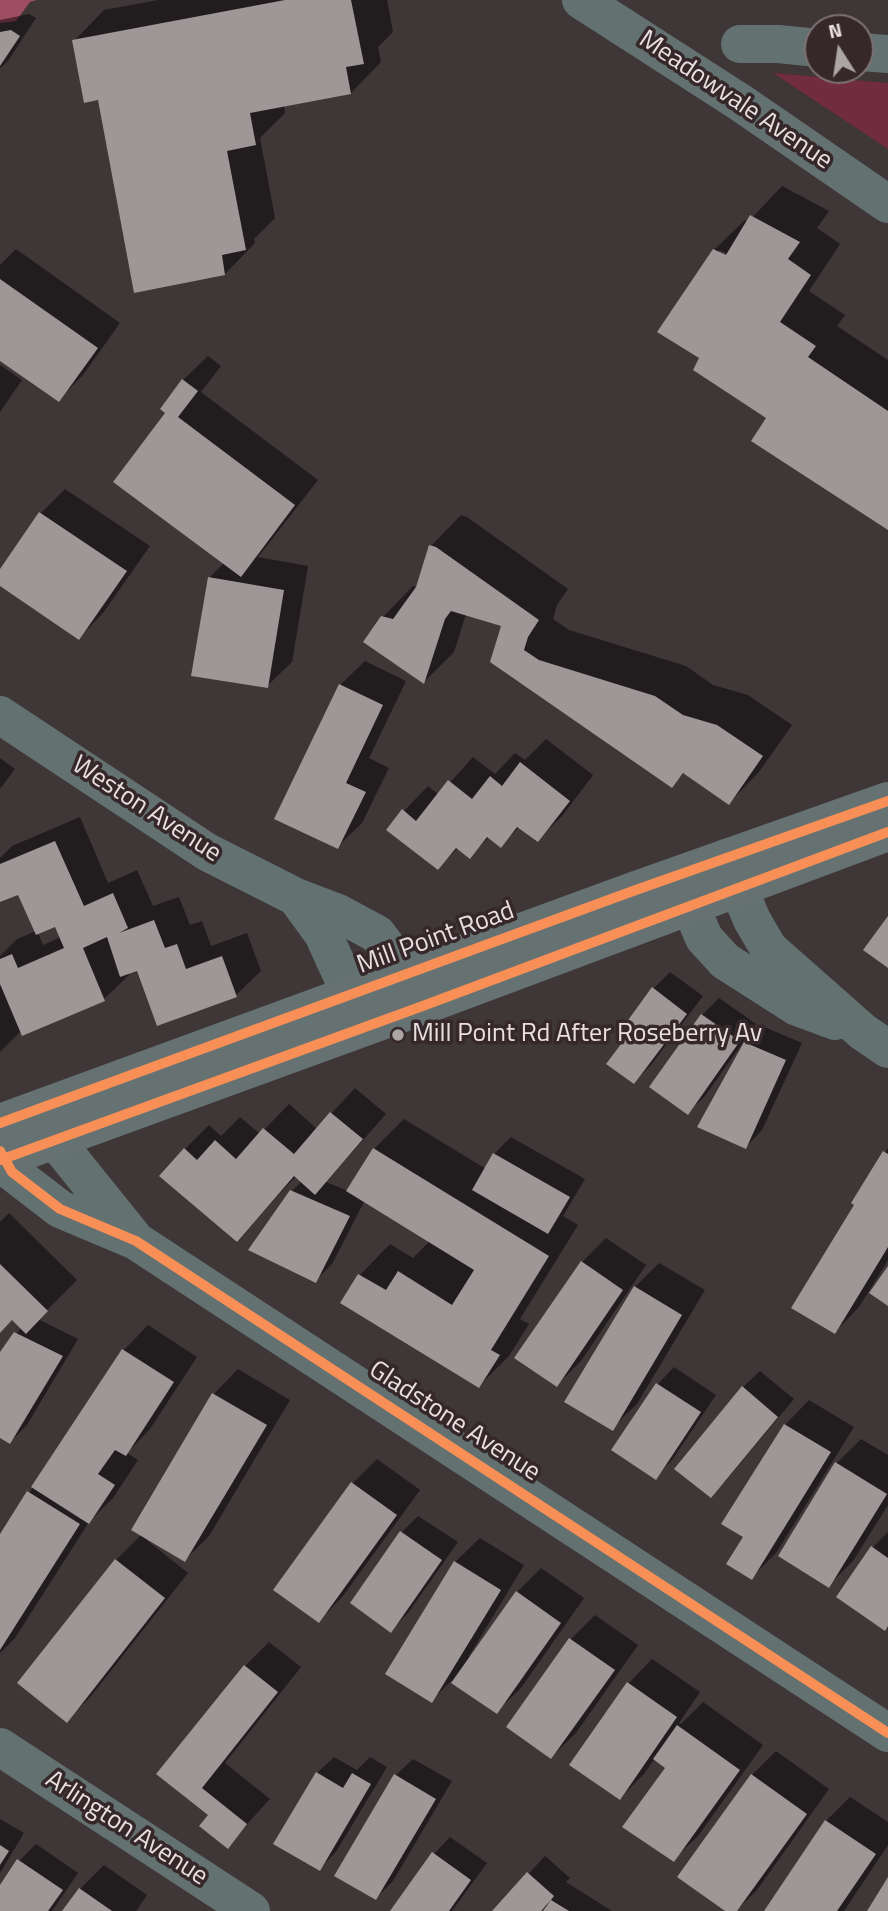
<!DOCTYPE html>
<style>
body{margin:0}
#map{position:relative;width:888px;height:1911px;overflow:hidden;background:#3e3637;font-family:"Titillium Web",sans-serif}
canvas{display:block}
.north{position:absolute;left:804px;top:14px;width:70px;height:70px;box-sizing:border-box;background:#36282a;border:2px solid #7e7173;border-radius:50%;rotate:348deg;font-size:19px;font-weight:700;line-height:28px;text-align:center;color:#e9dfe1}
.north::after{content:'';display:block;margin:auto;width:24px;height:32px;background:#ada4a6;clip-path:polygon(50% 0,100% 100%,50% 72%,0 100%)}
</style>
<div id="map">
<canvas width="888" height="1911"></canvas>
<div class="north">N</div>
</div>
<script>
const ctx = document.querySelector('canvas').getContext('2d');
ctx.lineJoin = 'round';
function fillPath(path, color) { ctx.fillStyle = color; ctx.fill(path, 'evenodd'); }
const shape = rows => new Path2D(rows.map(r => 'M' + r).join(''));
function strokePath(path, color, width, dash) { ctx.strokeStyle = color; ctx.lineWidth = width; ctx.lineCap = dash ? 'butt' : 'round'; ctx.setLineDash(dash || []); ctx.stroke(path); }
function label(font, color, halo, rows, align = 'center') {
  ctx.font = font + ' "Titillium Web",sans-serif'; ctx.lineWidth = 7; ctx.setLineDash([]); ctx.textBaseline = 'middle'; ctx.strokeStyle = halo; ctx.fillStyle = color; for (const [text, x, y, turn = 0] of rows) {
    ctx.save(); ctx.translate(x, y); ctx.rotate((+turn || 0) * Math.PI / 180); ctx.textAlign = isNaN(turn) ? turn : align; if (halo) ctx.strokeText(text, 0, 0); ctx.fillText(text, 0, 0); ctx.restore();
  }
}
fillPath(shape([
 [773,73,888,83,888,149]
]), '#712c3e');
fillPath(shape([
 [0,0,37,0,30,2,16,21,2,23,0,23]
]), '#9d4e60');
fillPath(shape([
 [158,0,387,0,393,32,378,47,381,62,351,93,284,105,285,113,260,138,275,218,254,239,255,243,225,274,99,98,74,41,104,10],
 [29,14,36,18,8,61,0,68,0,20],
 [782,186,829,211,817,228,840,244,809,291,845,315,837,326,888,360,888,528,701,357,714,250,745,220,749,221],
 [719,250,735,257,719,254],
 [16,249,120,323,83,375,58,400,0,359,0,265],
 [208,356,221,366,201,392,318,480,258,557,308,566,292,662,267,686,209,578,224,563,167,412,183,380],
 [0,365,22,380,0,412],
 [65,489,150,546,103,613,79,638,0,584,0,572,41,513],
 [461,515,467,517,568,589,557,605,553,619,569,630,686,666,713,685,748,695,792,725,759,772,729,803,685,772,672,785,492,661,503,625,466,614,454,652,424,682,383,617,413,586,418,588,431,546],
 [365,661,406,681,369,758,389,768,362,823,337,847,340,685],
 [546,739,593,775,562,816,537,840,520,826,501,845,489,837,470,856,458,848,438,868,404,811,428,786,439,795,473,757,495,774,515,753,525,760],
 [0,758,15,769,0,789],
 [80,817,108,883,137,870,153,906,179,897,190,925,202,921,211,946,247,933,261,971,236,995,138,969,128,973,129,975,104,999,23,1033,22,1030,0,1052,0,956,17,939,36,931,19,892,0,900,0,858,12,846],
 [55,925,61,937,43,945,38,933],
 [670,972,703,996,651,1065,634,1082,635,1028,653,989],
 [719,998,756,1024,705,1096,688,1112,702,1015],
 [762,1026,802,1043,762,1130,746,1147,746,1043],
 [355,1088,386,1114,326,1182,348,1191,374,1149,404,1119,486,1169,494,1154,511,1137,585,1179,563,1216,578,1225,520,1319,529,1324,509,1356,479,1386,342,1302,360,1275,390,1244,413,1258,430,1241,365,1200,332,1264,315,1281,292,1191,302,1181,296,1176,237,1240,185,1149,209,1125,221,1136,240,1117,260,1134,289,1104,317,1129],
 [888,1148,888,1260,859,1307,835,1332,856,1204,853,1203],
 [9,1213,77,1280,38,1319,78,1339,27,1425,10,1442,0,1436,0,1355,22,1327,13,1318,0,1331,0,1222],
 [606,1238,646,1265,581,1361,557,1385,582,1262],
 [659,1263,705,1290,637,1404,612,1428,635,1287],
 [148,1325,197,1357,150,1429,127,1453,138,1460,113,1498,89,1522,15,1638,0,1653,0,1537,124,1350],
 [674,1367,716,1395,672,1460,655,1477,613,1449,658,1384],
 [238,1369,290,1400,209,1536,185,1560,145,1536,144,1538,188,1573,91,1696,67,1720,116,1560,142,1534,133,1529,214,1394],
 [760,1371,794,1399,727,1479,711,1496,743,1387],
 [809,1400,854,1427,776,1553,752,1577,745,1537,785,1425],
 [861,1439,888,1455,888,1505,853,1561,829,1585,780,1555,837,1463],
 [377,1459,420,1490,343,1596,319,1621,352,1484],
 [418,1516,458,1542,408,1613,391,1630,402,1532],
 [888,1532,888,1625,873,1547],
 [480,1538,524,1565,469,1656,471,1658,517,1592,541,1568,584,1598,521,1688,496,1712,451,1681,432,1700,455,1562],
 [595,1615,638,1645,576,1733,551,1757,508,1727,571,1639],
 [269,1642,301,1667,225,1763,270,1799,227,1846,210,1814,159,1774,245,1666],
 [652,1659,700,1692,679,1723,681,1724,703,1702,763,1745,698,1836,673,1860,667,1767,655,1758,644,1774,620,1798,628,1684],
 [776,1751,829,1789,757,1890,736,1911,728,1911,752,1775],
 [334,1757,357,1770,370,1757,387,1767,336,1852,319,1869,317,1773],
 [413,1759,452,1781,393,1881,376,1898,396,1775],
 [850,1797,888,1822,888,1845,844,1911,766,1911,826,1821],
 [0,1819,24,1833,0,1873],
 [450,1837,487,1863,452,1911,392,1911,434,1854],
 [36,1844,78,1873,52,1911,0,1911,0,1888,19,1861],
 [545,1856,570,1878,566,1882,612,1911,544,1911,546,1908,544,1907,540,1911,494,1911],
 [104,1865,147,1895,136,1911,64,1911,80,1889]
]), '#0007');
fillPath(shape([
 [285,0,351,0,364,64,346,67,351,94,250,113,256,145,227,151,246,250,222,255,225,275,134,293,98,100,84,103,72,40],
 [11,30,20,36,0,66,0,32],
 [750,215,800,242,788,259,811,275,780,322,816,346,808,357,888,411,888,530,751,441,766,418,693,370,699,358,657,332,713,249,726,255],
 [0,279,98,348,59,402,0,361],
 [182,379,198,391,178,417,295,505,241,577,113,482,165,413,160,409],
 [39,512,127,571,79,640,0,586,0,569],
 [429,545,436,547,539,620,528,637,524,650,539,660,655,696,683,715,717,725,763,756,729,805,683,773,672,788,490,662,501,626,451,611,445,619,424,684,363,642,381,616,393,619,416,587],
 [208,577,284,590,268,688,191,676],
 [339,684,383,705,346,783,366,792,338,849,274,819],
 [520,762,570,801,538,842,517,827,501,848,487,837,470,859,456,848,438,870,386,830,402,809,416,821,448,780,472,799,490,776,502,786],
 [55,841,84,906,113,893,128,928,119,933,154,920,165,948,177,944,186,969,222,956,237,997,157,1026,137,971,120,977,107,937,83,948,105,1001,22,1036,0,984,0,959,12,954,18,968,64,948,55,927,36,935,18,895,0,902,0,864],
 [888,916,888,968,863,950],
 [652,987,687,1014,634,1084,606,1064,633,1028,626,1023],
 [701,1014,740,1041,688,1115,649,1087],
 [744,1042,786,1060,746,1149,697,1127],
 [330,1112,363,1139,315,1195,294,1176,237,1242,159,1176,184,1148,197,1160,215,1140,236,1159,263,1128,294,1154],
 [373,1148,549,1256,491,1350,500,1355,479,1388,340,1303,358,1274,386,1290,398,1271,452,1305,474,1270,346,1191],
 [883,1151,888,1154,888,1247,835,1334,791,1308,854,1205,851,1203],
 [493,1153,570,1197,548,1234,472,1190],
 [290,1190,350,1216,316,1283,248,1250],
 [581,1261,623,1290,557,1387,514,1358],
 [0,1264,48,1311,26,1334,12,1320,0,1333],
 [888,1266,888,1306,869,1293],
 [634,1286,682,1315,613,1431,564,1402],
 [14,1332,63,1356,10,1444,0,1438,0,1352],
 [122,1349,174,1382,126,1456,115,1450,98,1474,115,1485,89,1524,31,1487],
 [656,1383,701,1412,656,1480,611,1450],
 [742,1386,778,1417,711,1498,674,1469],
 [212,1393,267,1425,185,1562,131,1530],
 [784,1424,831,1452,752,1580,726,1564,743,1537,721,1524],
 [835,1462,887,1494,829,1588,778,1556],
 [351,1482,397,1515,319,1623,273,1590],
 [27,1491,80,1524,0,1650,0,1534],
 [400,1531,442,1560,391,1633,350,1603],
 [871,1546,888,1558,888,1626,885,1631,836,1597],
 [115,1559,165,1598,67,1723,17,1683],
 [454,1561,501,1590,432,1703,385,1674],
 [516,1591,561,1623,497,1714,451,1683],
 [569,1638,615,1670,551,1759,506,1727],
 [244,1665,278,1692,202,1788,247,1824,228,1849,199,1826,208,1815,156,1774],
 [627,1682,677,1717,620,1800,569,1765],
 [677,1725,740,1770,674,1862,622,1827,665,1768,653,1759],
 [316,1772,343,1788,352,1773,371,1784,320,1871,273,1844],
 [394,1774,436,1799,376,1900,334,1876],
 [751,1774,807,1814,737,1911,725,1911,677,1877],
 [825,1820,876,1854,837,1911,764,1911],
 [0,1845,9,1851,0,1865],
 [432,1852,471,1880,449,1911,390,1911],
 [17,1859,63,1890,48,1911,0,1911,0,1885],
 [527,1872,554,1896,551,1900,569,1911,543,1911,551,1900,541,1911,492,1911],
 [888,1877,888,1911,867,1911],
 [79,1888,112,1911,62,1911]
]), '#9e9697');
strokePath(shape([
 [581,0,741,103,888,204],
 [740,44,778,44,818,48],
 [860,52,888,54],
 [0,715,207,852,296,897,338,913,377,934,395,958,419,1004],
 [726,858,752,920,769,949,863,1032,888,1049],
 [678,877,704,938,725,961,797,1007,835,1021],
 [296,897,323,934,364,1024],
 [40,1111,63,1150,133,1237],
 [0,1151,12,1172,60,1209,136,1241,888,1733],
 [0,1747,251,1911]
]), '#637170', 38);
strokePath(shape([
 [0,1123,633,891,888,801],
 [0,1160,420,1007,888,832]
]), '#667272', 38);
strokePath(shape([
 [0,1123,633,891,888,801],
 [0,1151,12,1172,60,1209,136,1241,888,1733],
 [0,1160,420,1007,888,832]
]), '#f78f57', 10);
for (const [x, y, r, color] of [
 [398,1035,7,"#ada4a6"]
]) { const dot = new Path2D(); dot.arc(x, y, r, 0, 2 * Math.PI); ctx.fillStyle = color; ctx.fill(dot); strokePath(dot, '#36282a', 2.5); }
label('26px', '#e9dfe1', '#36282a', [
 ["Meadowvale Avenue",735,101,34],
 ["Weston Avenue",146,810,33],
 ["Mill Point Road",436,939,-20],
 ["Gladstone Avenue",454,1422,33],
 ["Arlington Avenue",126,1829,33]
]);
label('26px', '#e9dfe1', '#36282a', [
 ["Mill Point Rd After Roseberry Av",412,1035]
], 'left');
</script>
